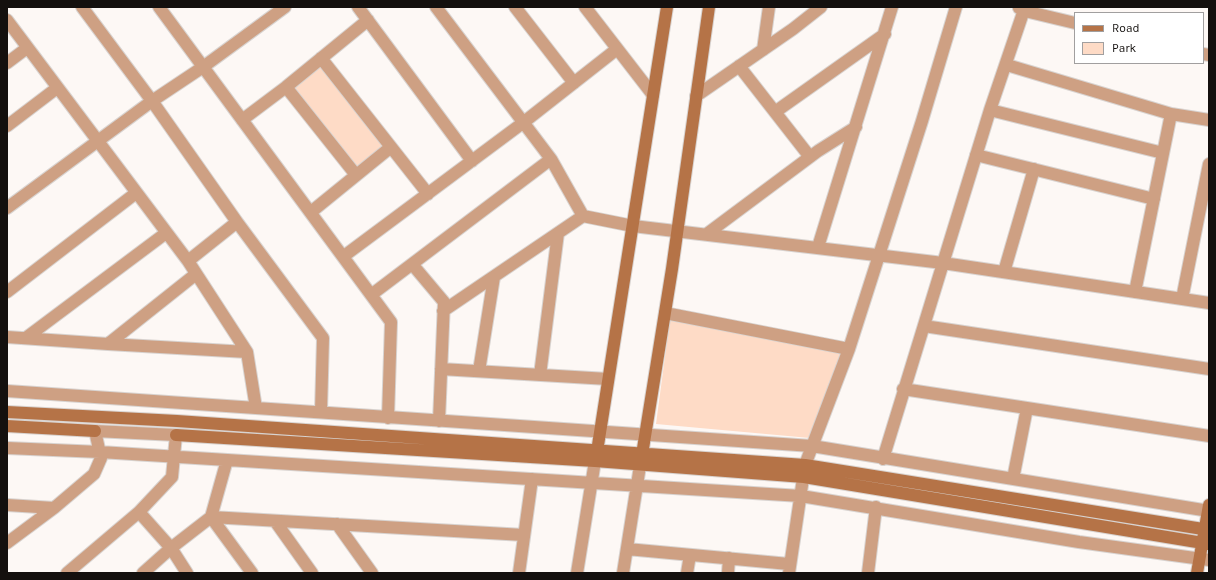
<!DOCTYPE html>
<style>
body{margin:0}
#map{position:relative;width:1216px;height:580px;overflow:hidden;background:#fdf8f5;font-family:Karla,sans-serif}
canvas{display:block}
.frame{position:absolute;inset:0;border:8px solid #14100e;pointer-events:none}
.legend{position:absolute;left:1074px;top:12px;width:130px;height:52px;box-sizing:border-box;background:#fff;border:1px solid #a19f9f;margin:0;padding:5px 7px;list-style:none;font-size:12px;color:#14100e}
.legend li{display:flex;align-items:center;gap:8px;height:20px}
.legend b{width:20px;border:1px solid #a19f9f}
</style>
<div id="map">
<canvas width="1216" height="580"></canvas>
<div class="frame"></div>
<ul class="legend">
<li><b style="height:5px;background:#b57347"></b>Road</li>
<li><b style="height:11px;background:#fedbc6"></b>Park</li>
</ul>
</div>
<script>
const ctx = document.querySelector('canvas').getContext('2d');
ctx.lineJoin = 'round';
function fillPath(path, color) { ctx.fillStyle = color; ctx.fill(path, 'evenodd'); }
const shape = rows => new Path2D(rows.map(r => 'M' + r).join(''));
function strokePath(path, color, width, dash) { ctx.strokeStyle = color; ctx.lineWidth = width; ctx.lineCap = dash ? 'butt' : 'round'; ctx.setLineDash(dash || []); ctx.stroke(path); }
fillPath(shape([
 [321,65,384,145,356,167,293,86],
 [670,319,841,353,810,438,656,424]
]), '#fedbc6');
const street = shape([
 [82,7,152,101,237,222,323,338,321,412],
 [159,7,391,322,388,418],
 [358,7,472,161],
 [436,7,551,159,583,216],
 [515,7,574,83],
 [585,7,653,95],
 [1019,8,1025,11,1075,23],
 [7,20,188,261,247,352,256,408],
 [763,50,769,7],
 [1203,54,1209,55],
 [321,58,428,194],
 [7,63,27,48],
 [1007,65,1171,114,1209,120],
 [739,66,810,157],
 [286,87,356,175],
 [696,96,793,29,821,7],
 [990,110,1163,153],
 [775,112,885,34],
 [242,120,286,87,368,20],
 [7,126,57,88],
 [976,155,1154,199],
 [7,208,152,101,203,67,285,7],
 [311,212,391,147],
 [708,233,818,151,856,127],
 [818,247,892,7],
 [344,256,524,122,617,49],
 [188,261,237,222],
 [412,264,444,302,439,421],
 [1004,272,1034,169],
 [7,292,136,193],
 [1135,292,1171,114],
 [371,295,551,159],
 [1182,299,1209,164],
 [443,311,583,216,633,226,943,263,1209,303],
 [665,313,849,349,922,121,956,7],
 [924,326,1209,369],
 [7,337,108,344,196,274],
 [27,337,166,233],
 [108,344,247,352],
 [441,369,608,379],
 [479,371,494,277],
 [540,375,558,233],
 [903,389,1209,436],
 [7,391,812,446,1209,511],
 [7,448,100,452,801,496,1079,542,1209,560],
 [883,459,990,110,1025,7],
 [1013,479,1027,408],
 [7,505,54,508],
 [275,521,312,573],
 [337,524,372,573],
 [7,543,54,508,94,474,101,458,95,431,176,435,172,477,139,512],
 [627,549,789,564],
 [67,573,139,512,171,548,143,573],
 [187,573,171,548,211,517,227,460],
 [252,573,211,517,524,535],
 [519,573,532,479],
 [577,573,595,461],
 [623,573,640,466],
 [687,573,690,555],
 [728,573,729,558],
 [789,573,805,465,849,349],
 [868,573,876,507]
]);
const secondary = shape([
 [7,412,177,421,805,465,1209,530],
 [7,426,95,431],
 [176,435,595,461,804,477,1209,544],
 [596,458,667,7],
 [641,461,672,269,709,7],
 [1197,573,1209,505]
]);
strokePath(street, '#d8d3d0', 14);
strokePath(secondary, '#d8d3d0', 14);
strokePath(street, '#cea083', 12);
strokePath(secondary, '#b57347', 12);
</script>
